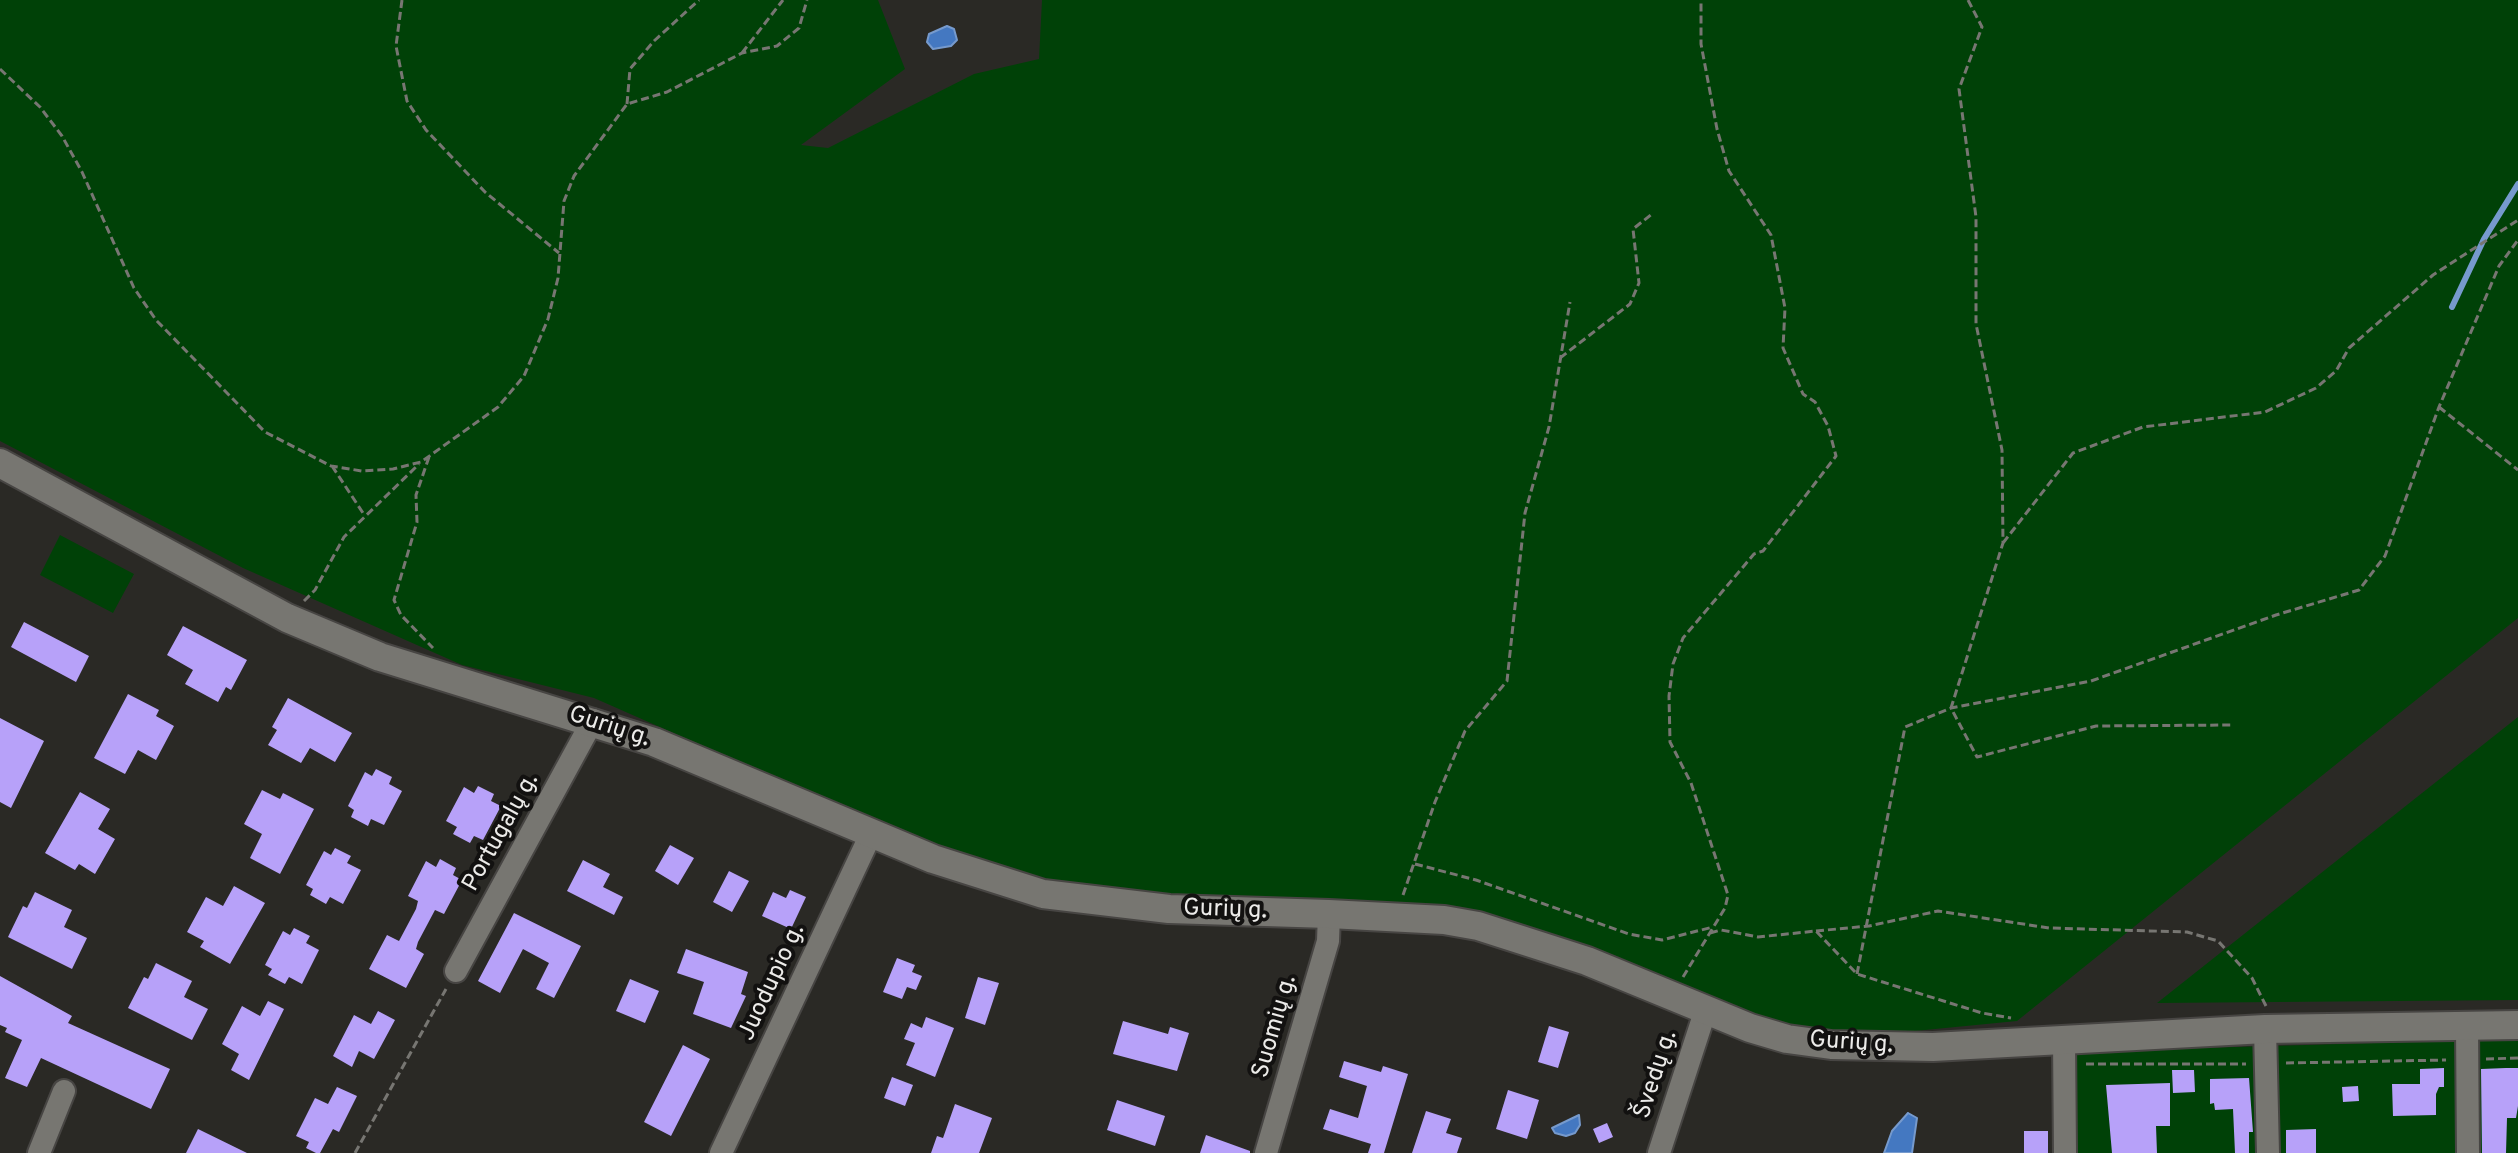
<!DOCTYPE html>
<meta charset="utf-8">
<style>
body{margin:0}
canvas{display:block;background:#2a2925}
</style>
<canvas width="2518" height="1153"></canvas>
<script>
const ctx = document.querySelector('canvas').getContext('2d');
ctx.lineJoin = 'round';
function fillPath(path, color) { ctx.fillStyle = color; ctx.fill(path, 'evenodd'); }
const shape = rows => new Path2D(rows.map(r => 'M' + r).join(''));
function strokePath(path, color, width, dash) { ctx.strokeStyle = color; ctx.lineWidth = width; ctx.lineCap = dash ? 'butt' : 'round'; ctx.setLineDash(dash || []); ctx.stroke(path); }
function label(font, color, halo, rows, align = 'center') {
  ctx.font = font + ' Overpass,sans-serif'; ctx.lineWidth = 8; ctx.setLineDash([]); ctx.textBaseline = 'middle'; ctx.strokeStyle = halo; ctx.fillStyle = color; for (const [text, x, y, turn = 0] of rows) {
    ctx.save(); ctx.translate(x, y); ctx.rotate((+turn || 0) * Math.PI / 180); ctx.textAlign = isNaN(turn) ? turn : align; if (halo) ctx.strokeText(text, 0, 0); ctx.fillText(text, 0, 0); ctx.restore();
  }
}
fillPath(shape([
 [0,0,878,0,905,69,801,145,828,148,974,74,1039,59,1042,0,2518,0,2518,618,2017,1021,1884,1034,1813,1030,1753,1017,1651,972,1501,919,1440,906,1121,893,1050,881,925,844,594,698,462,665,243,568,0,441],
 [60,535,134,574,113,613,40,575],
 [2518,717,2518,1000,2157,1003],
 [2518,1039,2518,1153,2057,1153,2058,1052]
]), '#004107');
const water = shape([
 [947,26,954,29,957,40,951,46,933,49,927,42,929,34,947,26],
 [1908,1113,1917,1118,1912,1153,1884,1153,1892,1131,1908,1113],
 [1579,1115,1580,1125,1575,1133,1566,1136,1555,1133,1552,1128,1579,1115]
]);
fillPath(water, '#4478c1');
strokePath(water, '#769acd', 2);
strokePath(shape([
 [2452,307,2484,239,2518,184]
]), '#769acd', 6);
fillPath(shape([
 [24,622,89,656,76,682,11,647],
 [183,626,247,660,231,690,226,687,218,702,185,684,193,670,167,655],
 [128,694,159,710,156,716,174,726,156,760,138,750,125,774,94,758],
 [288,698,352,733,335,762,310,748,301,763,268,745,277,730,272,727],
 [0,718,44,741,11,808,0,802],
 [376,769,392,777,389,784,402,791,384,825,371,819,368,826,351,817,354,810,348,806,365,772,372,776],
 [478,786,494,794,491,801,501,806,483,840,474,836,470,843,453,834,457,827,446,821,464,787,474,793],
 [262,790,280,799,283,793,314,809,280,874,250,858,262,834,244,824],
 [80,792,110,809,98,829,115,839,95,874,79,864,75,870,45,853],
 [670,845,694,858,678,885,655,871],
 [335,848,351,856,347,863,361,870,343,904,330,897,326,904,310,895,313,889,306,885,324,851,331,855],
 [440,859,456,868,453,875,462,880,444,914,435,910,418,942,416,949,424,954,406,988,369,969,387,935,399,941,416,909,418,901,408,896,426,861,436,867],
 [583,860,610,874,603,887,623,897,614,915,567,891],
 [729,871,749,881,732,912,713,902],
 [234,886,265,903,230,964,200,947,204,941,187,932,206,897,223,906],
 [790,890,806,897,791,929,762,916,773,892,786,898],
 [35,892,72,910,64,927,87,938,72,969,8,937,23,906,27,908],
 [514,913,581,946,554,998,536,989,549,963,523,949,500,993,478,981],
 [294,928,310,936,306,943,319,950,302,984,289,977,285,984,268,975,272,969,265,965,283,931,290,935],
 [686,949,748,972,741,994,746,996,731,1028,693,1014,704,982,677,973],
 [897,958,915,965,912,972,922,976,916,990,907,987,902,999,883,992],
 [156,963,192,981,184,997,208,1009,192,1040,128,1008,144,977,148,979],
 [0,976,72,1016,68,1023,170,1069,151,1109,41,1058,27,1087,5,1078,22,1040,5,1032,7,1028,0,1025],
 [978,977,999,983,985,1025,965,1018],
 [630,979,659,991,645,1023,616,1011],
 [268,1001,284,1009,249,1080,231,1070,239,1054,222,1044,242,1006,260,1016],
 [378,1011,395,1020,374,1059,359,1051,352,1067,333,1056,354,1015,371,1024],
 [926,1017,954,1028,935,1077,906,1065,915,1043,904,1039,911,1023,922,1028],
 [1123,1021,1168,1034,1170,1027,1189,1033,1177,1071,1113,1054],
 [1549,1026,1569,1032,1558,1068,1538,1062],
 [683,1045,710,1059,671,1136,644,1122],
 [1344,1061,1381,1072,1383,1066,1408,1074,1384,1153,1368,1153,1371,1144,1323,1129,1330,1109,1358,1118,1367,1086,1339,1077],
 [2444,1068,2444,1087,2439,1087,2436,1094,2436,1115,2393,1116,2392,1084,2420,1084,2420,1069],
 [2506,1068,2518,1068,2518,1106,2516,1118,2507,1118,2506,1153,2482,1153,2481,1069],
 [2172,1070,2194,1070,2195,1092,2173,1093],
 [892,1077,913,1085,905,1106,884,1098],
 [2249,1078,2253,1132,2249,1132,2249,1153,2235,1153,2233,1109,2215,1110,2214,1103,2210,1104,2210,1079],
 [2170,1083,2170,1126,2156,1126,2157,1153,2112,1153,2106,1085],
 [2358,1086,2359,1101,2343,1102,2342,1087],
 [337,1087,357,1096,339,1132,333,1129,320,1153,316,1153,306,1148,309,1142,296,1136,315,1098,328,1104],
 [1508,1090,1539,1100,1527,1139,1496,1129],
 [1117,1100,1165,1116,1155,1146,1107,1130],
 [955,1104,992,1118,979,1153,931,1153,937,1136,943,1138],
 [1426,1111,1451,1119,1446,1133,1462,1138,1457,1153,1412,1153],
 [1607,1123,1613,1137,1599,1143,1593,1129],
 [198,1129,247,1153,186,1153],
 [2316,1129,2316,1153,2286,1153,2286,1130],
 [2024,1131,2048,1131,2048,1153,2024,1153],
 [1206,1135,1250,1151,1250,1153,1200,1153]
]), '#b7a1f9');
const minor = shape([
 [456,971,593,720],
 [2467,1026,2468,1153],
 [2265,1029,2268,1153],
 [2064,1039,2065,1153],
 [39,1153,64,1091],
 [721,1153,871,834],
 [1266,1153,1328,941,1329,914],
 [1659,1153,1705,1012]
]);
const tertiary = shape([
 [0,463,287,618,380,657,654,742,933,859,1043,894,1169,909,1329,914,1444,920,1478,926,1587,961,1750,1028,1787,1039,1831,1045,1933,1047,2265,1029,2518,1025]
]);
strokePath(minor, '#474543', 26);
strokePath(tertiary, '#474543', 32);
strokePath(shape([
 [402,0,396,46,407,101,426,130,485,192,559,253],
 [1968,0,1982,27,1959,89,1976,217,1976,324,2002,450,2003,543,1951,708,1977,757,2096,726,2233,725],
 [742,53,783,0],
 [0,69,40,107,62,136,82,172,134,288,156,320,265,432,331,466,362,471,393,469,421,462,498,407,524,376,548,319,558,278,564,201,574,176,627,104,667,92,742,53,777,46,799,28,807,0],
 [627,104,630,69,654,41,699,0],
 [1560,358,1630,304,1639,283,1633,229,1652,214],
 [2439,407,2518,470],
 [429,457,416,495,417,522,394,600,401,615,433,648],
 [332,466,365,516],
 [2003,543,2073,453,2143,427,2265,412,2316,388,2336,371,2349,348,2433,275,2518,220],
 [304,601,315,590,344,537,419,464],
 [1415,864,1476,880,1629,934,1662,940,1713,927],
 [1403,895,1435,802,1465,731,1507,681,1525,513,1549,427,1570,302],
 [1816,931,1869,926,1938,911,2049,928,2187,932,2218,941,2252,978,2266,1006],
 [1710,933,1721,930,1758,937,1816,931,1857,974,1982,1013,2011,1018],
 [1857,974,1905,727,1951,708,2091,681,2276,615,2359,590,2385,556,2439,407,2499,266,2518,240],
 [1683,977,1725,908,1728,895,1691,783,1670,742,1669,696,1673,664,1683,638,1754,554,1763,551,1836,456,1828,426,1815,402,1803,394,1783,348,1785,308,1771,235,1729,171,1717,129,1701,44,1701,0],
 [2486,1059,2518,1058],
 [2286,1063,2446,1060],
 [2086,1064,2246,1064],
 [355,1153,446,989]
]), '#777672', 3, [8, 4]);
strokePath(minor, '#777671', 22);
strokePath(tertiary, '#777671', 28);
label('24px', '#ecebe9', '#121110', [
 ["Gurių g.",609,728,18],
 ["Portugalų g.",502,833,-61],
 ["Gurių g.",1225,911,2],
 ["Juodupio g.",773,983,-65],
 ["Suomių g.",1276,1027,-74],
 ["Gurių g.",1851,1044,4],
 ["Švedų g.",1657,1075,-72]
]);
</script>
